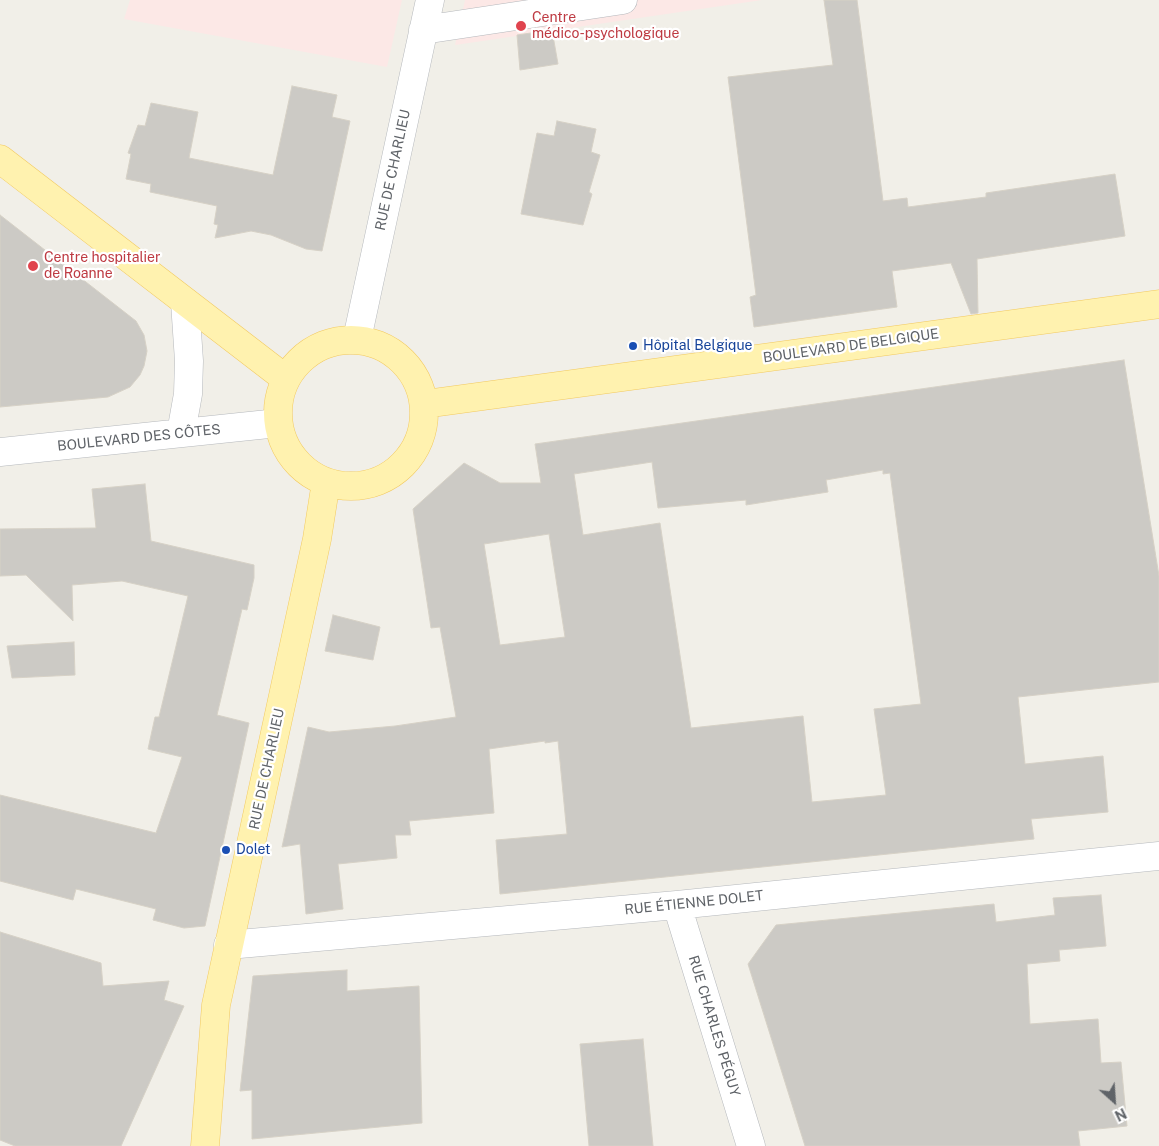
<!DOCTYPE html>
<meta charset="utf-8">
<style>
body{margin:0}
#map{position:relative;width:1159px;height:1146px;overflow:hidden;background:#f1efe8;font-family:"Public Sans",sans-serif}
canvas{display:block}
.north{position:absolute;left:1089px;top:1076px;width:50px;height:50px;-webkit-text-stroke:4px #fff;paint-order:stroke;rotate:154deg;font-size:14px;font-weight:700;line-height:20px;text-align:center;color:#5f6368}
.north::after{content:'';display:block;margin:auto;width:18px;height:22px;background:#5f6368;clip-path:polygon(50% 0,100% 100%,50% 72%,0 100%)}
</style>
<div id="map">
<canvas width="1159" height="1146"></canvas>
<div class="north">N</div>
</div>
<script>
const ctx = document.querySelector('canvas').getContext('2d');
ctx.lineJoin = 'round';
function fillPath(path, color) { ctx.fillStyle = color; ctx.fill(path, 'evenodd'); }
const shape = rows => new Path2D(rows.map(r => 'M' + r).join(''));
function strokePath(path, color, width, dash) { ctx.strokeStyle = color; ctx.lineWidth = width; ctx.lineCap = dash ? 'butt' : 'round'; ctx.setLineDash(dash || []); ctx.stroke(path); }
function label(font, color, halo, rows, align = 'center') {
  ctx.font = font + ' "Public Sans",sans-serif'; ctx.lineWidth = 4.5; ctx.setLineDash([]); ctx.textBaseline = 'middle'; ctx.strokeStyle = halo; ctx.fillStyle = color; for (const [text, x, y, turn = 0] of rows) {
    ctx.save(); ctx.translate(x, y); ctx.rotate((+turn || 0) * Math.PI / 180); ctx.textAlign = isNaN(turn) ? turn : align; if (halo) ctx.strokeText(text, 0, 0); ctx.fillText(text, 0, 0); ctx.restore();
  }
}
fillPath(shape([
 [130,0,402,0,387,67,124,19],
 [465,0,762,0,455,45]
]), '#fce8e6');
const building = shape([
 [824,0,857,0,883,201,907,198,908,207,986,197,986,193,1115,174,1125,236,977,259,978,313,971,314,951,263,892,271,897,307,754,327,750,297,756,295,728,77,833,65,824,0],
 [552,30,558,64,520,70,517,35,552,30],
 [292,86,337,95,332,117,350,121,322,251,306,249,271,235,251,231,215,238,218,225,214,224,217,206,150,192,151,184,126,179,131,154,128,153,138,125,145,126,151,103,198,112,189,158,273,175,292,86],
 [557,121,596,129,591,152,600,155,589,192,592,194,583,225,521,214,537,133,554,136,557,121],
 [0,215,136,321,144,335,147,351,144,366,140,375,130,387,108,397,0,407,0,215],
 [1124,360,1159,576,1159,682,1018,697,1025,764,1103,756,1108,812,1031,819,1034,839,500,894,496,840,567,834,558,741,545,743,545,741,489,749,494,813,409,821,411,835,395,835,397,858,338,864,343,909,306,914,300,844,282,847,308,727,329,732,395,726,456,717,440,627,431,628,413,509,464,463,500,483,541,483,535,444,1124,360],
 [652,462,658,508,746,500,746,505,828,492,826,480,883,470,883,474,890,473,921,704,874,709,886,795,812,802,803,716,691,728,660,523,583,535,574,474,652,462],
 [549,534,565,637,500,645,484,544,549,534],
 [145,484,151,541,254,565,254,578,247,610,242,609,217,715,249,723,205,926,184,928,153,920,156,909,76,889,73,900,0,881,0,795,156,833,182,757,148,749,155,717,159,717,188,596,122,581,72,585,73,621,26,575,0,576,0,529,96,528,92,489,145,484],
 [333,615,380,627,373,660,325,651,333,615],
 [74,642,75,675,12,678,7,646,74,642],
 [1101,895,1106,946,1059,950,1060,961,1027,964,1030,1024,1098,1019,1101,1063,1121,1062,1127,1126,1078,1131,1080,1146,805,1146,748,964,776,925,994,904,996,922,1055,915,1053,898,1101,895],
 [0,932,101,963,103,986,169,981,164,1000,184,1006,121,1146,15,1146,0,1140,0,932],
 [347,970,347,991,419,986,422,1123,252,1139,252,1090,240,1091,253,976,347,970],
 [643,1039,653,1146,589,1146,580,1044,643,1039]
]);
fillPath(building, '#cccac5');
strokePath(building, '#d6d1c6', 1);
const minor = shape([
 [423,30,623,0],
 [357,339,430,0],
 [181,433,188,394,189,361,185,302],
 [0,452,278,423],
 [677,905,751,1146],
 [228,945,677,905,1159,856]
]);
const major = shape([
 [0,159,286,379],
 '278 413a73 73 0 1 1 146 0a73 73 0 1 1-146 0Z',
 [425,404,1159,304],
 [205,1146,216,1005,317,539,326,482]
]);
strokePath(minor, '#b5b8bc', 29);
strokePath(major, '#f2c960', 29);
strokePath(minor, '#fff', 28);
strokePath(major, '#fff2af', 28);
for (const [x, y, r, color] of [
 [521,26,6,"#e0444e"],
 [33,266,6,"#e0444e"],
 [633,346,5,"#1a4fb4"],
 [226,850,5,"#1a4fb4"]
]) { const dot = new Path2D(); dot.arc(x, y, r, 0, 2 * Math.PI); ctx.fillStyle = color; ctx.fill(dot); strokePath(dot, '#fff', 2); }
label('14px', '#be3a42', '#fff', [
 ["Centre",532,18],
 ["médico-psychologique",532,34],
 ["Centre hospitalier",44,258],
 ["de Roanne",44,274]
], 'left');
label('14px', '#5f6368', '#fff', [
 ["RUE DE CHARLIEU",393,170,-78],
 ["BOULEVARD DE BELGIQUE",851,346,-8],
 ["BOULEVARD DES CÔTES",139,438,-6],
 ["RUE DE CHARLIEU",267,769,-78],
 ["RUE ÉTIENNE DOLET",694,903,-6],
 ["RUE CHARLES PÉGUY",714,1026,73]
]);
label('14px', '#164399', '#fff', [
 ["Hôpital Belgique",643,346],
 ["Dolet",236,850]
], 'left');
</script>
